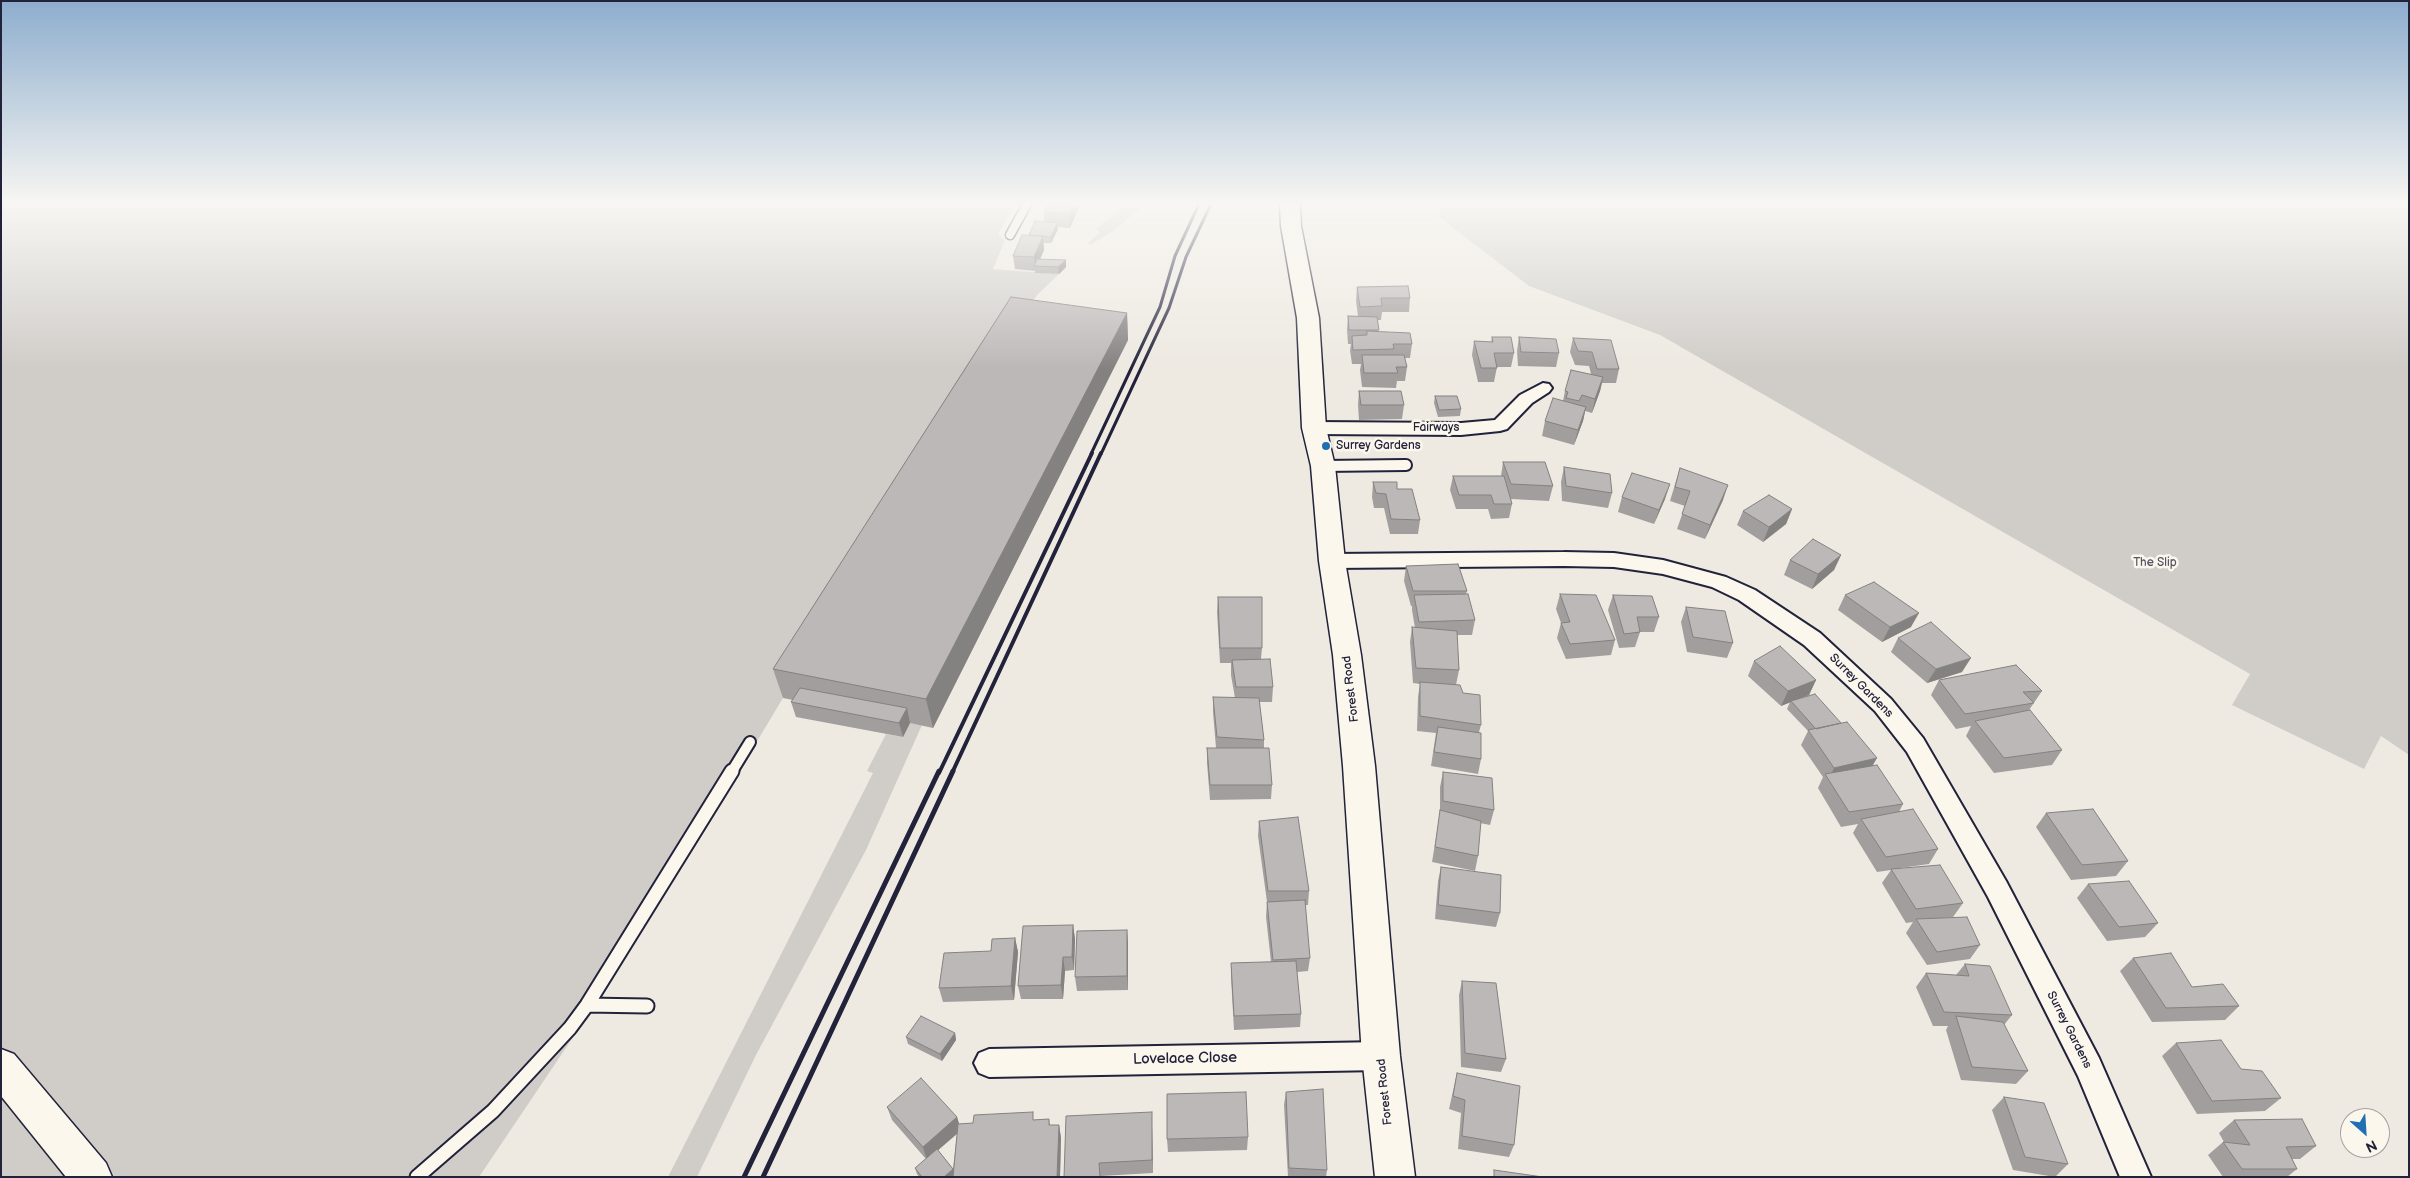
<!DOCTYPE html>
<style>
body{margin:0}
#map{position:relative;width:2410px;height:1178px;overflow:hidden;background:#eeeae2;font-family:"Balsamiq Sans",sans-serif}
canvas{display:block}
.frame{position:absolute;inset:0;border:2px solid #22223b;pointer-events:none}
.north{position:absolute;left:2340px;top:1108px;width:50px;height:50px;box-sizing:border-box;background:#fbf7ec;border:1px solid #a4a2a5;border-radius:50%;rotate:154deg;font-size:14px;font-weight:700;line-height:20px;text-align:center;color:#22223b}
.north::after{content:'';display:block;margin:auto;width:18px;height:22px;background:#1f6fb2;clip-path:polygon(50% 0,100% 100%,50% 72%,0 100%)}
</style>
<div id="map">
<canvas width="2410" height="1178"></canvas>
<div class="frame"></div>
<div class="north">N</div>
</div>
<script>
const ctx = document.querySelector('canvas').getContext('2d');
ctx.lineJoin = 'round';
function fillPath(path, color) { ctx.fillStyle = color; ctx.fill(path, 'evenodd'); }
const shape = rows => new Path2D(rows.map(r => 'M' + r).join(''));
function strokePath(path, color, width, dash) { ctx.strokeStyle = color; ctx.lineWidth = width; ctx.lineCap = dash ? 'butt' : 'round'; ctx.setLineDash(dash || []); ctx.stroke(path); }
function label(font, color, halo, rows, align = 'center') {
  ctx.font = font + ' "Balsamiq Sans",sans-serif'; ctx.lineWidth = 5; ctx.setLineDash([]); ctx.textBaseline = 'middle'; ctx.strokeStyle = halo; ctx.fillStyle = color; for (const [text, x, y, turn = 0] of rows) {
    ctx.save(); ctx.translate(x, y); ctx.rotate((+turn || 0) * Math.PI / 180); ctx.textAlign = isNaN(turn) ? turn : align; if (halo) ctx.strokeText(text, 0, 0); ctx.fillText(text, 0, 0); ctx.restore();
  }
}
fillPath(shape([
 [1,204,1015,204,998,234,1005,240,993,269,1059,274,1038,294,1014,324,783,698,696,843,588,1015,479,1177,1,1177],
 [1126,204,1145,204,1112,232,1090,245,1088,243,1100,232,1096,229],
 [1440,204,2409,204,2409,755,2381,736,2364,769,2232,705,2250,674,1660,335,1529,286,1439,217],
 [910,723,922,725,866,850,756,1055,697,1177,668,1177,873,773,867,771,886,734,903,737]
]), '#d0cdc9');
const laneFar2 = shape([
 [1010,235,1027,204]
]);
const laneFar1 = shape([
 [1323,466,1406,465],
 [731,773,750,742]
]);
const lane = shape([
 [587,1005,647,1006],
 [417,1177,493,1111,570,1028,587,1005,732,771]
]);
const street = shape([
 [1543,383,1549,384,1552,388,1549,392,1532,403,1507,429,1500,431,1461,435,1314,434,1307,432,1305,428,1307,424,1314,422,1461,423,1495,420,1520,395,1543,383],
 [1564,552,1614,553,1663,560,1726,577,1755,590,1820,633,1891,699,1923,738,2006,881,2099,1058,2151,1177,2120,1177,2078,1076,1988,897,1907,752,1875,711,1804,645,1739,600,1712,587,1663,574,1614,567,1564,566,1332,568,1325,566,1322,561,1325,556,1332,554,1564,552],
 [1381,1042,1391,1046,1395,1056,1391,1066,1381,1070,989,1077,979,1073,974,1063,979,1053,989,1049,1381,1042]
]);
const secondary = shape([
 [1280,204,1300,204,1301,226,1319,318,1326,428,1335,466,1345,561,1361,655,1375,766,1400,1056,1415,1177,1375,1177,1362,1056,1343,766,1333,655,1319,561,1311,466,1302,428,1297,318,1281,226,1280,204],
 [1,1049,14,1054,106,1163,112,1177,66,1177,1,1096,1,1049]
]);
strokePath(laneFar2, '#22223b', 11);
strokePath(laneFar1, '#22223b', 14);
strokePath(lane, '#22223b', 17);
strokePath(street, '#22223b', 4);
strokePath(secondary, '#22223b', 3);
strokePath(laneFar2, '#fbf7ec', 8);
strokePath(laneFar1, '#fbf7ec', 10);
strokePath(lane, '#fbf7ec', 13);
fillPath(street, '#fbf7ec');
fillPath(secondary, '#fbf7ec');
strokePath(shape([
 [1091,454,1160,307,1175,256,1199,204],
 [1101,454,1169,308,1186,257,1211,204]
]), '#22223b', 3);
strokePath(shape([
 [939,773,1092,453],
 [952,773,1101,453]
]), '#22223b', 4);
strokePath(shape([
 [744,1177,939,771],
 [763,1177,953,771]
]), '#22223b', 5);
fillPath(shape([
 [1048,204,1079,204,1079,207,1070,228,1057,227,1058,229,1051,243,1043,243,1044,250,1040,259,1066,267,1059,274,1035,273,1035,271,1015,269,1013,256,1044,222,1044,212],
 [1357,287,1410,298,1409,312,1382,312,1381,320,1378,320,1378,332,1412,344,1410,358,1405,358,1407,367,1405,381,1397,381,1396,388,1362,387,1360,370,1361,364,1352,364,1350,350,1351,344,1348,344,1347,330,1348,316,1358,316,1356,301],
 [1127,313,1128,340,933,728,910,723,903,737,796,717,791,702,793,700,783,698,773,669],
 [1492,337,1514,353,1511,367,1497,367,1494,382,1478,382,1472,355,1474,341,1491,342],
 [1519,337,1559,353,1556,367,1518,366,1517,351],
 [1573,338,1619,369,1616,383,1602,383,1600,391,1592,413,1585,411,1583,421,1574,445,1542,436,1545,421,1563,401,1565,391,1591,374,1589,366,1575,365,1570,352],
 [1359,391,1404,405,1402,419,1359,420,1358,405],
 [1435,396,1461,409,1460,416,1438,417,1434,403],
 [1503,462,1553,486,1549,501,1511,499,1512,504,1509,518,1491,519,1488,509,1456,509,1450,490,1453,476,1501,476],
 [1564,467,1612,493,1608,508,1562,501,1561,482],
 [1680,468,1723,500,1705,539,1677,529,1685,506,1670,501],
 [1373,482,1397,489,1420,520,1418,534,1390,534,1384,508,1374,508,1372,497],
 [1622,497,1665,499,1654,524,1618,512],
 [1792,509,1786,524,1763,542,1737,525,1743,511],
 [1841,555,1834,570,1812,589,1784,575,1790,560],
 [1406,566,1467,591,1466,594,1475,620,1472,635,1457,635,1459,670,1456,685,1463,693,1481,725,1479,732,1481,759,1478,774,1431,766,1436,733,1417,731,1418,697,1420,684,1413,683,1410,642,1412,627,1415,628,1412,610,1412,606,1411,606,1404,581],
 [1560,594,1615,640,1611,655,1566,659,1557,638,1561,623,1556,609],
 [1613,595,1659,617,1654,632,1640,632,1635,647,1619,648,1608,610],
 [1845,595,1911,627,1882,642,1838,610],
 [1218,597,1262,648,1261,659,1273,687,1272,702,1259,702,1264,740,1264,748,1272,785,1271,799,1210,800,1207,763,1207,748,1216,748,1213,712,1213,697,1235,698,1231,675,1231,663,1220,663,1217,612],
 [1686,607,1733,643,1727,658,1687,652,1681,622],
 [1898,638,1962,672,1927,683,1891,652],
 [1754,661,1816,680,1809,695,1798,699,1873,765,1903,804,1899,812,1938,849,1929,864,1900,868,1963,903,1953,917,1944,918,1980,945,1970,959,1927,965,1906,933,1913,922,1906,923,1882,883,1891,870,1877,872,1853,833,1858,824,1841,827,1818,788,1823,777,1801,745,1808,731,1787,709,1790,702,1781,706,1748,676],
 [1939,680,2042,691,2029,710,2062,750,2052,765,1994,773,1966,736,1971,726,1956,729,1931,695],
 [1443,772,1494,810,1490,825,1480,823,1478,856,1475,871,1432,862,1440,813,1440,787],
 [2046,813,2128,861,2116,876,2071,880,2036,827],
 [1259,821,1309,891,1308,905,1305,905,1310,958,1308,971,1297,972,1301,1014,1300,1027,1234,1030,1231,977,1231,963,1271,962,1266,917,1267,902,1258,836],
 [1441,867,1500,913,1496,927,1435,919,1438,881],
 [2088,884,2158,923,2145,937,2107,941,2077,898],
 [1073,925,1075,939,1074,970,1065,971,1063,999,1021,999,1018,986],
 [1127,930,1128,944,1128,990,1077,991,1075,977],
 [1015,938,1018,952,1014,1000,943,1002,939,988],
 [2133,958,2192,987,2239,1006,2225,1020,2152,1022,2120,971],
 [1965,964,2012,1015,2004,1025,2028,1071,2016,1084,1961,1080,1946,1030,1948,1026,1933,1026,1916,987,1926,973,1956,975],
 [1462,981,1506,1059,1501,1072,1461,1067,1459,995],
 [955,1033,956,1040,942,1061,908,1044,906,1037],
 [2176,1043,2241,1069,2281,1098,2265,1111,2197,1114,2162,1056],
 [1457,1073,1514,1145,1509,1157,1458,1149,1461,1113,1449,1109],
 [1286,1092,1327,1170,1326,1177,1288,1177,1284,1105],
 [2004,1097,2068,1164,2055,1177,2013,1170,1992,1110],
 [887,1107,957,1117,959,1124,1049,1119,1050,1125,1059,1125,1061,1138,1060,1177,919,1177,917,1174,915,1168,926,1159,892,1120],
 [957,1134,953,1169,938,1150],
 [2234,1120,2316,1146,2300,1159,2292,1159,2297,1169,2287,1177,2223,1177,2208,1155,2223,1142,2224,1142,2219,1133],
 [1152,1125,1153,1173,1101,1176,1101,1177,1064,1177],
 [1248,1137,1247,1150,1168,1152,1167,1139]
]), '#a29e9e');
fillPath(shape([
 [1074,204,1079,204,1079,207,1070,228,1069,214],
 [1057,223,1058,229,1051,243,1051,237],
 [1043,236,1044,250,1037,266,1035,266,1034,257],
 [1066,260,1066,267,1059,274,1058,267],
 [1127,313,1128,340,933,728,926,699],
 [1603,377,1600,391,1592,413,1595,399],
 [1586,407,1583,421,1574,445,1578,430],
 [1670,484,1665,499,1654,524,1659,510],
 [1728,485,1723,500,1705,539,1710,525],
 [1792,509,1786,524,1763,542,1769,527],
 [1841,555,1834,570,1812,589,1818,574],
 [1919,613,1911,627,1882,642,1890,627],
 [1971,658,1962,672,1927,683,1936,669],
 [1816,680,1809,695,1781,706,1788,691],
 [907,708,910,723,903,737,899,723],
 [1877,758,1869,772,1829,779,1834,768],
 [1073,925,1075,939,1074,970,1072,957],
 [1127,930,1128,944,1128,990,1127,976],
 [1015,938,1018,952,1014,1000,1011,986],
 [1063,957,1065,971,1063,999,1061,985],
 [955,1033,956,1040,942,1061,940,1054],
 [1152,1112,1152,1125,1153,1173,1152,1160],
 [957,1117,961,1130,927,1160,923,1147],
 [1059,1125,1061,1138,1060,1177,1057,1177],
 [953,1169,953,1177,944,1177]
]), '#848181');
const building = shape([
 [1048,204,1074,204,1069,214,1044,212,1048,204],
 [1035,221,1057,223,1051,237,1029,235,1035,221],
 [1022,235,1043,236,1034,257,1013,256,1022,235],
 [1037,259,1066,260,1058,267,1034,266,1037,259],
 [1408,286,1410,298,1381,298,1382,306,1360,307,1357,287,1408,286],
 [1011,297,1127,313,926,699,773,669,1011,297],
 [1348,316,1377,317,1379,330,1349,330,1348,316],
 [1367,331,1410,333,1412,344,1393,344,1394,349,1353,350,1352,336,1367,335,1367,331],
 [1492,337,1511,337,1514,353,1494,353,1497,368,1481,368,1474,341,1493,342,1492,337],
 [1519,337,1556,339,1559,353,1521,352,1519,337],
 [1573,338,1611,340,1619,369,1597,369,1592,352,1578,351,1573,338],
 [1362,355,1404,355,1407,367,1396,367,1398,373,1364,373,1362,355],
 [1571,370,1603,377,1595,399,1582,395,1579,401,1566,398,1568,392,1565,391,1571,370],
 [1359,391,1401,391,1404,405,1361,405,1359,391],
 [1435,396,1457,396,1461,409,1439,410,1435,396],
 [1553,398,1586,407,1578,430,1545,421,1553,398],
 [1503,462,1545,462,1553,486,1511,484,1503,462],
 [1564,467,1610,474,1612,493,1566,486,1564,467],
 [1680,468,1728,485,1710,525,1682,514,1690,491,1675,487,1680,468],
 [1632,473,1670,484,1659,510,1622,497,1632,473],
 [1453,476,1504,476,1512,504,1494,504,1491,495,1459,495,1453,476],
 [1373,482,1397,482,1397,489,1412,489,1420,520,1391,519,1386,494,1376,493,1373,482],
 [1769,495,1792,509,1769,527,1743,511,1769,495],
 [1813,539,1841,555,1818,574,1790,560,1813,539],
 [1458,564,1467,591,1413,591,1406,566,1458,564],
 [1874,582,1919,613,1890,627,1845,595,1874,582],
 [1468,594,1475,620,1419,622,1414,595,1468,594],
 [1560,594,1596,595,1615,640,1570,644,1561,623,1570,622,1560,594],
 [1613,595,1652,596,1659,617,1637,617,1640,632,1624,634,1613,595],
 [1218,597,1262,597,1262,648,1220,648,1218,597],
 [1686,607,1725,611,1733,643,1693,637,1686,607],
 [1931,622,1971,658,1936,669,1898,638,1931,622],
 [1412,627,1457,631,1459,670,1416,668,1412,627],
 [1780,646,1816,680,1788,691,1754,661,1780,646],
 [1270,659,1273,687,1236,687,1232,660,1270,659],
 [2016,665,2042,691,2023,692,2034,703,1965,714,1939,680,2016,665],
 [1420,682,1460,685,1463,693,1480,695,1481,725,1420,716,1420,682],
 [800,688,907,708,899,723,791,702,800,688],
 [1815,694,1841,723,1816,729,1791,701,1815,694],
 [1213,697,1259,698,1264,740,1217,737,1213,697],
 [2030,710,2062,750,2004,758,1975,721,2030,710],
 [1847,722,1877,758,1834,768,1808,730,1847,722],
 [1438,727,1481,733,1481,759,1434,752,1438,727],
 [1207,748,1269,748,1272,785,1210,785,1207,748],
 [1877,765,1903,804,1849,812,1825,774,1877,765],
 [1443,772,1492,778,1494,810,1443,801,1443,772],
 [1913,809,1938,849,1886,857,1861,819,1913,809],
 [2093,809,2128,861,2082,865,2046,813,2093,809],
 [1440,810,1481,821,1478,856,1435,847,1440,810],
 [1298,817,1309,891,1268,891,1259,821,1298,817],
 [1940,865,1963,903,1916,909,1891,869,1940,865],
 [1441,867,1501,875,1500,913,1438,905,1441,867],
 [2129,881,2158,923,2119,927,2088,884,2129,881],
 [1305,900,1310,958,1273,960,1267,902,1305,900],
 [1967,917,1980,945,1937,952,1916,919,1967,917],
 [1073,925,1072,957,1063,957,1061,985,1018,986,1023,926,1073,925],
 [1127,930,1127,976,1075,977,1077,931,1127,930],
 [1015,938,1011,986,939,988,944,953,991,951,992,939,1015,938],
 [2171,953,2192,987,2223,984,2239,1006,2166,1008,2133,958,2171,953],
 [1296,961,1301,1014,1234,1016,1231,963,1296,961],
 [1965,964,1990,966,2012,1015,1944,1012,1926,973,1969,976,1965,964],
 [1462,981,1496,983,1506,1059,1465,1053,1462,981],
 [921,1016,955,1033,940,1054,906,1037,921,1016],
 [1956,1016,2003,1022,2028,1071,1972,1067,1956,1016],
 [2221,1040,2241,1069,2262,1071,2281,1098,2212,1101,2176,1043,2221,1040],
 [1457,1073,1520,1086,1514,1145,1462,1136,1465,1100,1453,1096,1457,1073],
 [921,1078,957,1117,923,1147,887,1107,921,1078],
 [1323,1089,1327,1170,1289,1168,1286,1092,1323,1089],
 [1246,1092,1248,1137,1167,1139,1167,1094,1246,1092],
 [2004,1097,2044,1103,2068,1164,2025,1157,2004,1097],
 [1033,1112,1033,1120,1049,1119,1049,1125,1059,1125,1057,1177,953,1177,958,1124,973,1123,974,1115,1033,1112],
 [1152,1112,1152,1160,1099,1163,1100,1177,1064,1177,1066,1116,1152,1112],
 [2302,1119,2316,1146,2286,1147,2297,1169,2242,1169,2223,1142,2250,1145,2234,1120,2302,1119],
 [937,1149,953,1169,944,1177,922,1177,915,1168,937,1149],
 [1494,1170,1543,1177,1494,1177,1494,1170]
]);
fillPath(building, '#bcb8b8');
strokePath(building, '#848181', 1);
const sky = ctx.createLinearGradient(0, 0, 0, 369);
sky.addColorStop(0, '#8dadce');
sky.addColorStop(0.55, '#f7f6f2');
sky.addColorStop(1, '#f7f6f200');
ctx.fillStyle = sky;
ctx.fillRect(0, 0, 2410, 369);
for (const [x, y, r, color] of [
 [1326,446,5,"#1f6fb2"]
]) { const dot = new Path2D(); dot.arc(x, y, r, 0, 2 * Math.PI); ctx.fillStyle = color; ctx.fill(dot); strokePath(dot, '#fbf7ec', 2); }
label('12px', '#22223b', '#fbf7ec', [
 ["Fairways",1436,428],
 ["Surrey Gardens",1861,686,45],
 ["Forest Road",1351,689,-97],
 ["Surrey Gardens",2069,1030,63],
 ["Forest Road",1385,1092,-96]
]);
label('12px', '#22223b', '#fbf7ec', [
 ["Surrey Gardens",1336,446]
], 'left');
label('12px', '#565566', '#fbf7ec', [
 ["The Slip",2155,563]
]);
label('15px', '#22223b', '#fbf7ec', [
 ["Lovelace Close",1185,1059,-1]
]);
</script>
